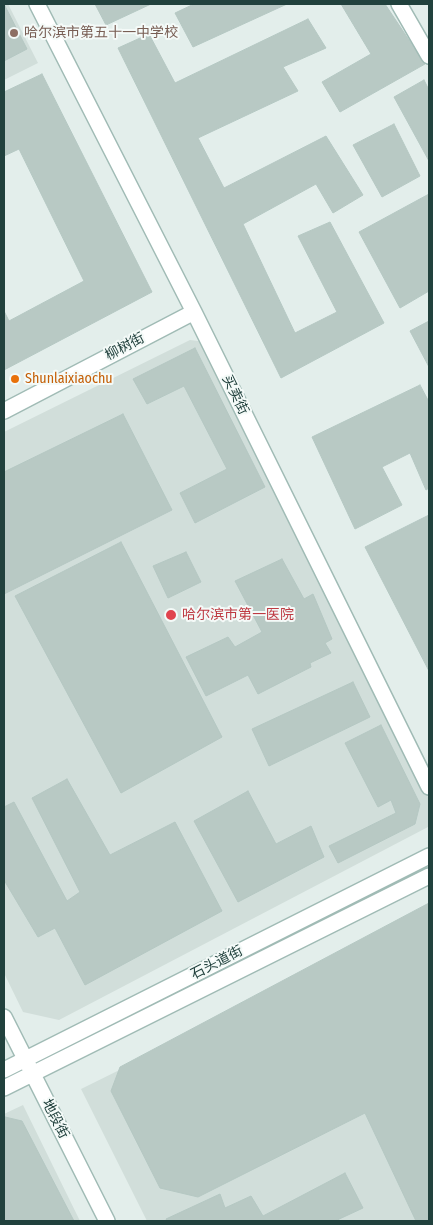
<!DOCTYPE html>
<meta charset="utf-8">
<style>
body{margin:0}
#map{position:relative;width:433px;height:1225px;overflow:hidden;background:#e3eeeb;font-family:"Fira Sans Condensed",sans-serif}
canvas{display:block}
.frame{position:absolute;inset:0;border:5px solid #21413d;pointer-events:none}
</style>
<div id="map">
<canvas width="433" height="1225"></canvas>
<div class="frame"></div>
</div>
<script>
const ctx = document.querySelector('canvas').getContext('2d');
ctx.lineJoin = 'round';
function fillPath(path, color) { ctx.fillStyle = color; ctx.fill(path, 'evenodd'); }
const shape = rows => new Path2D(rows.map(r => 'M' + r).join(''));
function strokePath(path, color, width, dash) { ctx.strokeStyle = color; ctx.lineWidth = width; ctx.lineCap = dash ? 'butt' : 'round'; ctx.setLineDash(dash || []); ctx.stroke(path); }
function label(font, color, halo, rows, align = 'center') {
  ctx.font = font + ' "Fira Sans Condensed","Noto Sans SC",sans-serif'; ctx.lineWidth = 4; ctx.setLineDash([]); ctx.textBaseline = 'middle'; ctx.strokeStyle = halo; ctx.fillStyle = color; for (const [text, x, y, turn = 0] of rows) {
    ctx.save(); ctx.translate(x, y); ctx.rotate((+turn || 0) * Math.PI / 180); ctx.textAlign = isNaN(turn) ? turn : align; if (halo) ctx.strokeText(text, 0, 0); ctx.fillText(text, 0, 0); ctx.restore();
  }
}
fillPath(shape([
 [4,4,8,4,38,63,4,80],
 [190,340,205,342,429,799,429,821,428,827,59,1020,23,1012,4,973,4,432],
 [429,917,429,1221,147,1221,81,1089],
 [23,1105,80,1221,4,1220,4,1114]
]), '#d1deda');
const building = shape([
 [4,4,27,49,4,61,4,4],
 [95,4,151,4,106,25,95,4],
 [194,4,287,4,193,47,175,13,194,4],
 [341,4,385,4,425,64,340,112,322,82,371,54,341,4],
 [308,19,326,48,283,67,298,91,198,138,224,188,326,136,363,195,333,213,316,184,243,224,295,333,337,312,298,236,330,222,384,323,281,378,118,48,149,34,175,83,308,19],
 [42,74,152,292,4,370,4,311,9,321,84,281,19,149,4,156,4,92,42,74],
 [424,80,429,90,429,161,394,97,424,80],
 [394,124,420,176,382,197,353,145,394,124],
 [429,194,429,291,400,308,359,232,429,194],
 [429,321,429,367,410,331,429,321],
 [195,348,265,487,195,523,180,493,227,469,184,386,147,404,133,379,195,348],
 [420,385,429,402,429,488,426,490,410,453,382,467,402,505,355,529,312,437,420,385],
 [123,414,172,510,4,594,4,472,123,414],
 [429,515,429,671,365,547,429,515],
 [121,542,222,737,121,793,15,596,121,542],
 [186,552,201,582,168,598,153,566,186,552],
 [282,559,304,599,313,594,332,639,325,643,331,653,310,663,311,667,258,694,248,675,206,696,186,657,228,637,235,647,262,632,235,581,282,559],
 [353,682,370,717,269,766,252,729,353,682],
 [381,725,420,804,415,824,338,863,329,846,396,813,391,800,378,807,345,743,381,725],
 [67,779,110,855,175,822,222,911,85,985,55,928,38,937,4,880,4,807,14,802,67,901,80,892,32,798,67,779],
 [248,791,276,844,311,826,324,857,238,902,194,821,248,791],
 [429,903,429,1221,416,1221,365,1113,198,1197,160,1188,111,1091,120,1067,429,903],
 [5,1117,22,1121,74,1221,4,1221,5,1117],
 [345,1173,363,1208,335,1221,167,1221,166,1219,220,1194,225,1208,251,1196,263,1216,345,1173]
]);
fillPath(building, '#b8c9c4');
strokePath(building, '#b5c8c3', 1);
const secondary = shape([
 [37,4,194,312,429,787],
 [399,4,429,56],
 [4,411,194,312],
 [4,1017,107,1221],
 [4,1070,429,856],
 [4,1088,429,876]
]);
strokePath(secondary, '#a0bbb5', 18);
strokePath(secondary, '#fff', 15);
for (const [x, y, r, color] of [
 [14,33,5,"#8d6e63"],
 [15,379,5,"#e8710a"],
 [171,615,6,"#e0444e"]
]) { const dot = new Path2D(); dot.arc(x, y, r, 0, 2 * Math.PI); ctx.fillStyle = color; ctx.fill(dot); strokePath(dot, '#f4faf8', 2); }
label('14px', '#785e54', '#f4faf8', [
 ["哈尔滨市第五十一中学校",24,33]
], 'left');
label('14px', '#21413d', '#f4faf8', [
 ["柳树街",125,347,-28],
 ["买卖街",235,395,64],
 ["石头道街",217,963,-27],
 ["地段街",55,1119,63]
]);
label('14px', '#c56008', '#f4faf8', [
 ["Shunlaixiaochu",25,379]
], 'left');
label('14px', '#be3a42', '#f4faf8', [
 ["哈尔滨市第一医院",182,615]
], 'left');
</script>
